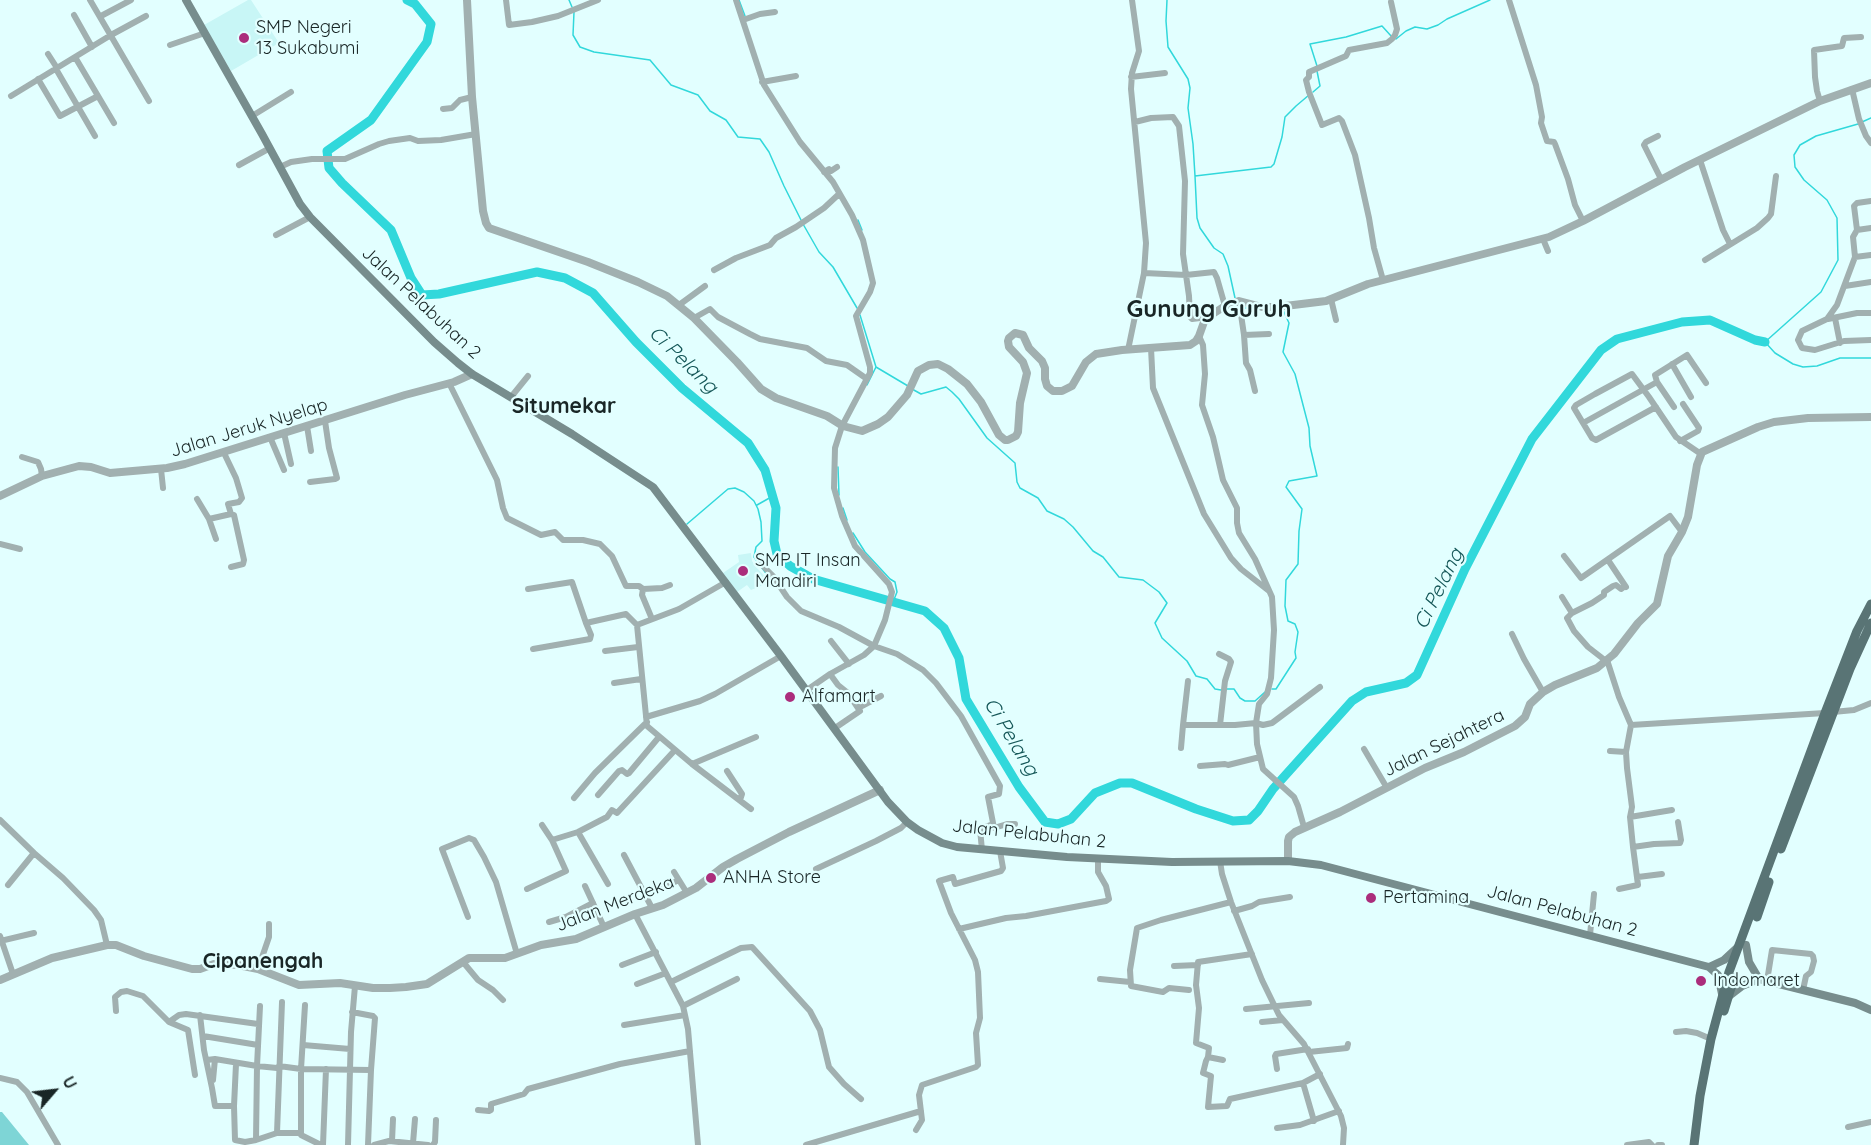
<!DOCTYPE html>
<style>
body{margin:0}
#map{position:relative;width:1871px;height:1145px;overflow:hidden;background:#e2ffff;font-family:Quicksand,sans-serif}
canvas{display:block}
.north{position:absolute;left:24px;top:1061px;width:60px;height:60px;-webkit-text-stroke:4px #e2ffff;paint-order:stroke;rotate:62deg;font-size:16px;font-weight:700;line-height:24px;text-align:center;color:#192626}
.north::after{content:'';display:block;margin:auto;width:21px;height:27px;background:#192626;clip-path:polygon(50% 0,100% 100%,50% 72%,0 100%)}
</style>
<div id="map">
<canvas width="1871" height="1145"></canvas>
<div class="north">U</div>
</div>
<script>
const ctx = document.querySelector('canvas').getContext('2d');
ctx.lineJoin = 'round';
function fillPath(path, color) { ctx.fillStyle = color; ctx.fill(path, 'evenodd'); }
const shape = rows => new Path2D(rows.map(r => 'M' + r).join(''));
function strokePath(path, color, width, dash) { ctx.strokeStyle = color; ctx.lineWidth = width; ctx.lineCap = dash ? 'butt' : 'round'; ctx.setLineDash(dash || []); ctx.stroke(path); }
function label(font, color, halo, rows, align = 'center') {
  ctx.font = font + ' Quicksand,sans-serif'; ctx.lineWidth = 4.5; ctx.setLineDash([]); ctx.textBaseline = 'middle'; ctx.strokeStyle = halo; ctx.fillStyle = color; for (const [text, x, y, turn = 0] of rows) {
    ctx.save(); ctx.translate(x, y); ctx.rotate((+turn || 0) * Math.PI / 180); ctx.textAlign = isNaN(turn) ? turn : align; if (halo) ctx.strokeText(text, 0, 0); ctx.fillText(text, 0, 0); ctx.restore();
  }
}
fillPath(shape([
 [248,0,251,0,279,43,231,71,204,25],
 [751,553,752,561,756,567,770,582,751,590,747,585,737,592,723,573,739,562,738,555]
]), '#c8f6f6');
fillPath(shape([
 [0,1112,2,1112,29,1145,0,1145]
]), '#7ed5d6');
strokePath(shape([
 [569,0,572,7],
 [739,0,745,16],
 [1167,0,1166,21,1168,47,1188,79,1190,88,1188,108,1193,144,1195,176],
 [574,12,573,35,580,47,594,52,650,60,671,85,698,95,710,111,726,120,738,137,760,139,769,152,784,186,801,220],
 [1396,39,1406,31,1415,27,1427,29,1438,25,1447,19,1490,0],
 [1317,66,1310,44,1346,37,1382,26,1392,37],
 [1313,92,1320,86,1317,71],
 [1862,122,1871,118],
 [1858,124,1816,136,1800,145,1794,155,1795,167,1804,180,1827,200,1837,218,1838,260,1821,292,1765,342,1775,353,1793,364,1803,367,1817,366,1840,358,1871,358],
 [858,220,862,230],
 [803,224,819,252,833,267,857,308],
 [1235,298,1228,266,1223,254,1214,248,1200,228,1197,218,1195,176,1271,167,1274,164,1282,137,1285,117,1296,106,1309,95],
 [1244,308,1254,308],
 [860,315,876,367,908,386],
 [867,385,876,367],
 [912,389,921,394,946,387,952,392,959,399,987,438,1015,463,1017,482,1020,488,1038,498,1047,511,1064,519,1073,527,1093,551,1103,557,1119,577,1143,580,1159,592,1167,603,1155,623,1162,638,1187,661,1196,676,1207,679,1215,689,1221,690],
 [838,467,839,495],
 [757,505,773,496],
 [843,508,847,520],
 [687,524,728,489,735,488,744,492,754,501,758,509,761,522,762,541,756,547,754,557,768,576],
 [853,533,865,552,890,579,895,582,897,592,893,602],
 [1226,689,1234,689,1240,698,1245,701,1255,701,1265,692],
 [1272,689,1276,689,1296,658,1295,652,1298,632,1295,624,1288,621,1285,606,1286,580,1298,564,1299,531,1302,509,1286,487,1289,481,1317,476,1310,446,1309,428,1295,374,1283,352,1289,323,1283,310]
]), '#31d8db', 1.5);
strokePath(shape([
 [407,0,415,4,431,24,427,42,371,120,327,151,329,168,342,183,391,230,411,278,422,295,439,294,537,272,565,278,593,293,636,342,682,388,748,443,765,470,776,508,774,541,777,554,790,566,813,579,925,611,944,628,959,658,966,699,1019,787,1045,822,1058,824,1071,819,1095,793,1120,783,1132,783,1196,809,1233,821,1249,820,1258,811,1273,789,1352,701,1366,692,1406,683,1417,675,1465,569,1532,439,1601,350,1617,339,1682,322,1710,320,1755,340,1765,342]
]), '#31d8db', 9);
strokePath(shape([
 [90,0,149,101],
 [506,0,509,25,532,22,558,16,598,0],
 [736,0,764,85,800,142,833,182,852,215,863,240,873,283,870,292,856,316,870,367,870,373,842,426,835,448,834,488,842,516,855,546,889,584,892,592,885,620,874,646,864,655,830,674,807,690],
 [1509,0,1536,85,1542,117,1541,123,1547,141,1554,142,1555,144,1568,179,1575,205,1583,221],
 [74,15,92,47],
 [101,16,131,0],
 [743,20,760,14,775,12],
 [170,45,205,33],
 [48,54,57,68],
 [75,57,114,123],
 [56,69,95,136],
 [1131,77,1165,73],
 [38,79,60,116,98,96],
 [762,82,796,76],
 [1852,89,1859,119,1866,136,1871,143],
 [11,96,111,35,146,16],
 [1820,101,1817,91,1815,77,1814,50,1842,46,1844,38,1861,37],
 [443,109,452,108,460,100,472,97],
 [252,116,291,92],
 [1135,122,1151,118,1173,117,1179,126,1185,181,1183,254,1189,296,1190,317,1192,319,1208,317],
 [1658,136,1646,142,1644,145,1661,179],
 [1700,160,1723,230,1730,244],
 [239,165,270,148],
 [280,167,291,162,312,159,345,159,379,144,389,141,410,138,418,141,441,140,476,134],
 [824,172,829,169,831,171,837,167],
 [1871,201,1857,203,1854,206,1857,230,1871,228],
 [1857,230,1853,237,1855,257,1837,305,1827,319,1802,331,1798,340,1802,348,1815,350,1844,341,1871,340],
 [276,235,310,217],
 [1543,239,1548,251],
 [1855,257,1871,255],
 [1705,260,1757,228,1768,218,1771,214,1776,176],
 [714,270,736,258,770,245,776,238,796,227,824,208,839,194],
 [1144,273,1186,275,1214,272,1217,278,1225,306],
 [1383,280,1374,248,1369,218,1355,155,1342,121,1339,118,1322,125,1309,92,1306,80,1309,77,1309,72,1346,56,1349,50,1387,43,1392,39,1395,35,1397,29,1391,2],
 [1845,286,1871,282],
 [1331,299,1336,320],
 [1239,301,1244,335,1269,334],
 [679,305,705,286],
 [694,318,710,309,718,317,750,334,760,339,807,348,826,361,847,365,867,379],
 [1835,318,1840,343],
 [1828,319,1857,313,1871,313],
 [1244,335,1246,363,1250,370,1255,391],
 [1199,336,1203,345,1205,374,1202,405,1213,437,1223,480,1237,508,1237,523,1239,533,1255,559,1272,597,1274,630,1271,678,1267,694,1259,704,1256,723,1263,725,1272,723,1320,687],
 [1151,348,1153,388,1204,514,1231,558,1241,569,1269,591],
 [1128,350,1144,273,1146,243,1131,89,1132,73,1139,51,1132,0],
 [1672,364,1691,397],
 [449,383,497,480,503,508,507,518,541,535,555,532,563,540,583,540,600,544,612,556,626,586,639,586,643,589],
 [511,397,528,376],
 [1656,407,1596,440,1592,438,1574,408,1576,405,1595,394,1632,374,1649,397,1676,437,1701,454],
 [1674,407,1657,382,1655,375,1687,355,1706,383],
 [1583,423,1657,382],
 [307,426,311,451],
 [284,433,291,464],
 [270,437,284,470],
 [1680,441,1698,431,1699,428,1683,404],
 [224,453,236,478,242,498,239,502,228,504,231,514,234,515,244,560,243,564,231,567],
 [22,457,38,462,41,469,42,476],
 [161,469,163,488],
 [310,482,335,479,337,478,329,448,325,421],
 [197,499,209,519,216,539],
 [209,519,231,514],
 [0,544,20,549],
 [761,554,760,560,762,565,773,576,787,597,801,611,839,627,874,646,897,654,923,670,936,683,961,716,1000,786,999,794,988,797,994,828,1007,824,1015,824],
 [1564,556,1581,578,1670,516,1682,532],
 [1608,560,1626,587],
 [528,589,572,582,586,623,626,614,637,625,679,609,726,582],
 [1562,597,1572,613,1567,618,1574,631,1588,647,1606,661],
 [1572,613,1592,603,1604,595,1604,592,1613,586,1616,585,1621,589,1625,586],
 [652,619,642,595,643,589,662,588,670,585],
 [637,625,647,726,692,764,751,809],
 [1512,634,1524,659,1543,692],
 [831,641,849,664],
 [533,649,590,639,591,635,586,623],
 [605,651,638,647],
 [1219,654,1229,659,1231,662,1225,681,1220,725],
 [1607,660,1619,697,1631,725,1825,713],
 [830,674,838,685,848,693,860,711,835,728],
 [614,683,641,679],
 [858,708,881,696],
 [1833,712,1854,710,1871,703],
 [646,717,700,701,715,694,781,656],
 [1183,725,1188,681],
 [1181,748,1183,725,1235,725,1256,723,1257,744,1263,769,1294,797,1298,806,1304,827],
 [1364,749,1387,788],
 [1610,751,1626,752],
 [692,764,756,737],
 [1200,766,1225,764,1228,765,1260,757],
 [727,771,742,794,740,800],
 [598,795,619,771,622,770,627,774,629,773,659,737],
 [574,798,595,773,647,722],
 [1630,817,1672,810],
 [0,820,34,853,63,878,94,910,101,920,107,945],
 [578,832,608,884],
 [552,840,578,832,607,817,612,810,617,813,675,750],
 [1633,847,1654,844,1680,843,1681,840,1678,822],
 [982,850,980,829,993,824],
 [624,855,652,908],
 [1220,861,1222,874,1231,902,1262,980,1279,1015,1304,1044,1341,1116,1344,1128,1343,1145],
 [816,869,876,841,901,828,907,822],
 [674,872,687,893],
 [1638,877,1662,874],
 [8,885,34,853],
 [585,886,604,927],
 [527,889,566,871,552,840,542,825],
 [1619,889,1638,885,1633,847,1630,817,1632,807,1627,768,1626,752,1631,725],
 [644,891,661,888,679,880],
 [1234,911,1252,906,1259,902,1290,897],
 [635,914,683,1006,688,1029,698,1145],
 [468,917,442,849,469,838,474,840,484,857,496,882,517,954],
 [549,922,566,917,593,903],
 [959,929,1006,918,1026,916,1106,901,1109,899,1106,886,1098,872,1098,858],
 [1590,935,1594,894],
 [0,936,13,974],
 [0,941,34,933],
 [463,962,478,980,493,990,503,1000],
 [622,965,656,952],
 [1174,966,1198,965],
 [258,969,269,937,269,924],
 [1100,979,1130,982],
 [1767,981,1772,950,1811,954,1813,956,1814,961,1811,972,1806,976,1803,990],
 [671,982,741,948,752,947,810,1011,820,1030,829,1067,844,1084,861,1099],
 [637,984,666,973],
 [1189,990,1169,988,1163,992,1131,986,1130,970,1137,928,1161,920,1231,902],
 [305,1005,301,1069,301,1135,321,1145],
 [683,1006,737,979],
 [1246,1009,1309,1003],
 [116,1011,115,997,121,992,127,991,143,996,169,1022,179,1015,186,1014,258,1024],
 [352,1012,373,1016,375,1018,371,1070,368,1145],
 [200,1015,204,1050,212,1088,215,1106,234,1106,236,1064],
 [169,1022,188,1030,195,1075],
 [1262,1022,1283,1020],
 [624,1025,685,1015],
 [1676,1032,1686,1031,1697,1033,1711,1039],
 [203,1036,258,1045],
 [303,1045,350,1049],
 [1309,1052,1347,1048,1348,1044],
 [1208,1057,1209,1048,1196,1043,1199,1008,1196,985,1198,962,1252,954],
 [207,1060,215,1059,257,1066,277,1068,279,1066,301,1069,371,1070],
 [1223,1060,1208,1057,1206,1061,1203,1073,1211,1076,1208,1107,1227,1106,1230,1099,1303,1083,1320,1074],
 [1277,1069,1275,1056,1276,1054,1308,1049],
 [0,1078,17,1082,27,1092,58,1145],
 [213,1080,215,1059],
 [1303,1083,1314,1121],
 [234,1106,235,1140,245,1142,256,1140,257,1066,260,1006],
 [478,1110,489,1111,491,1110,491,1104,524,1094,528,1089,620,1064,690,1051],
 [1848,1127,1871,1122],
 [1277,1128,1300,1125,1339,1111],
 [916,1130,922,1120,919,1095,922,1085,976,1067,978,1065,976,1033,980,1018,978,972,975,960,951,913,939,881,953,877,955,884,1001,871,1003,868,1000,851],
 [277,1133,282,1002],
 [256,1140,277,1133,301,1133],
 [392,1141,393,1119],
 [413,1143,415,1119],
 [323,1145,326,1069],
 [348,1145,351,1032,355,986],
 [374,1145,389,1141,428,1145],
 [433,1145,435,1142,436,1120],
 [806,1145,921,1111],
 [1627,1145,1649,1142,1652,1145],
 [1658,1145,1662,1145]
]), '#a1b0b0', 6);
strokePath(shape([
 [467,0,472,97,483,211,486,223,489,228,588,262,638,282,667,296,694,318,737,362,761,389,776,398,827,416,843,426,862,431,878,424,888,417,907,395,918,371,929,365,938,364,948,369,967,384,981,402,999,435,1005,440,1008,440,1016,436,1018,432,1020,403,1027,373,1023,362,1009,347,1008,341,1009,338,1015,333,1023,335,1029,348,1042,361,1045,368,1045,379,1047,386,1053,391,1062,391,1072,386,1086,362,1096,354,1122,350,1190,345,1196,341,1199,336,1204,322,1208,317,1225,306,1239,301,1262,307,1277,307,1326,301,1368,284,1549,237,1583,221,1685,167,1820,101,1871,83],
 [0,496,42,476,79,466,91,467,110,473,167,468,185,464,405,395,454,382,472,374],
 [1288,861,1288,841,1289,837,1295,832,1340,812,1425,768,1464,752,1515,726,1525,717,1530,704,1543,692,1555,685,1597,668,1614,654,1638,623,1657,604,1668,556,1682,532,1688,517,1697,465,1702,452,1758,427,1774,422,1808,418,1871,417],
 [0,980,52,958,107,945,116,945,144,956,192,969,200,969,214,964,238,965,258,969,299,985,340,983,373,988,390,988,406,987,427,984,469,958,505,958,541,945,576,939,635,914,663,905,696,888,723,867,737,859,789,832,880,790]
]), '#a1b0b0', 8);
strokePath(shape([
 [186,0,262,134,300,204,310,217,434,342,458,363,472,374,572,434,653,487,781,656,888,802,907,822,918,830,942,843,957,847,1067,857,1172,862,1288,861,1321,865,1709,967,1718,975,1722,994],
 [1746,945,1749,962,1759,979],
 [1709,967,1724,960,1738,947],
 [1759,979,1855,1003,1871,1010],
 [1729,996,1742,986,1759,979]
]), '#778d8d', 8);
strokePath(shape([
 [1781,849,1850,669,1871,623],
 [1757,917,1769,882],
 [1724,1011,1734,978],
 [1694,1145,1700,1096,1711,1039,1729,972,1825,713,1857,631,1871,604]
]), '#597475', 9);
for (const [x, y, r, color] of [
 [244,38,6,"#ab2d7c"],
 [743,571,6,"#ab2d7c"],
 [790,697,6,"#ab2d7c"],
 [711,878,6,"#ab2d7c"],
 [1371,898,6,"#ab2d7c"],
 [1701,981,6,"#ab2d7c"]
]) { const dot = new Path2D(); dot.arc(x, y, r, 0, 2 * Math.PI); ctx.fillStyle = color; ctx.fill(dot); strokePath(dot, '#e2ffff', 2); }
label('18px', '#192626', '#e2ffff', [
 ["SMP Negeri",256,28],
 ["13 Sukabumi",256,49],
 ["SMP IT Insan",755,561],
 ["Mandiri",755,582],
 ["Alfamart",802,697],
 ["ANHA Store",723,878],
 ["Pertamina",1383,898],
 ["Indomaret",1713,981]
], 'left');
label('18px', '#192626', '#e2ffff', [
 ["Jalan Pelabuhan 2",421,303,43],
 ["Jalan Jeruk Nyelap",249,428,-17],
 ["Jalan Sejahtera",1444,743,-26],
 ["Jalan Pelabuhan 2",1029,834,6],
 ["Jalan Merdeka",615,904,-21],
 ["Jalan Pelabuhan 2",1562,911,15]
]);
label('italic 20px', '#155758', '#e2ffff', [
 ["Ci Pelang",683,360,44],
 ["Ci Pelang",1439,589,-64],
 ["Ci Pelang",1011,737,59]
]);
label('bold 21px', '#192626', '#e2ffff', [
 ["Situmekar",564,407],
 ["Cipanengah",263,962]
]);
label('bold 24px', '#192626', '#e2ffff', [
 ["Gunung Guruh",1209,310]
]);
</script>
